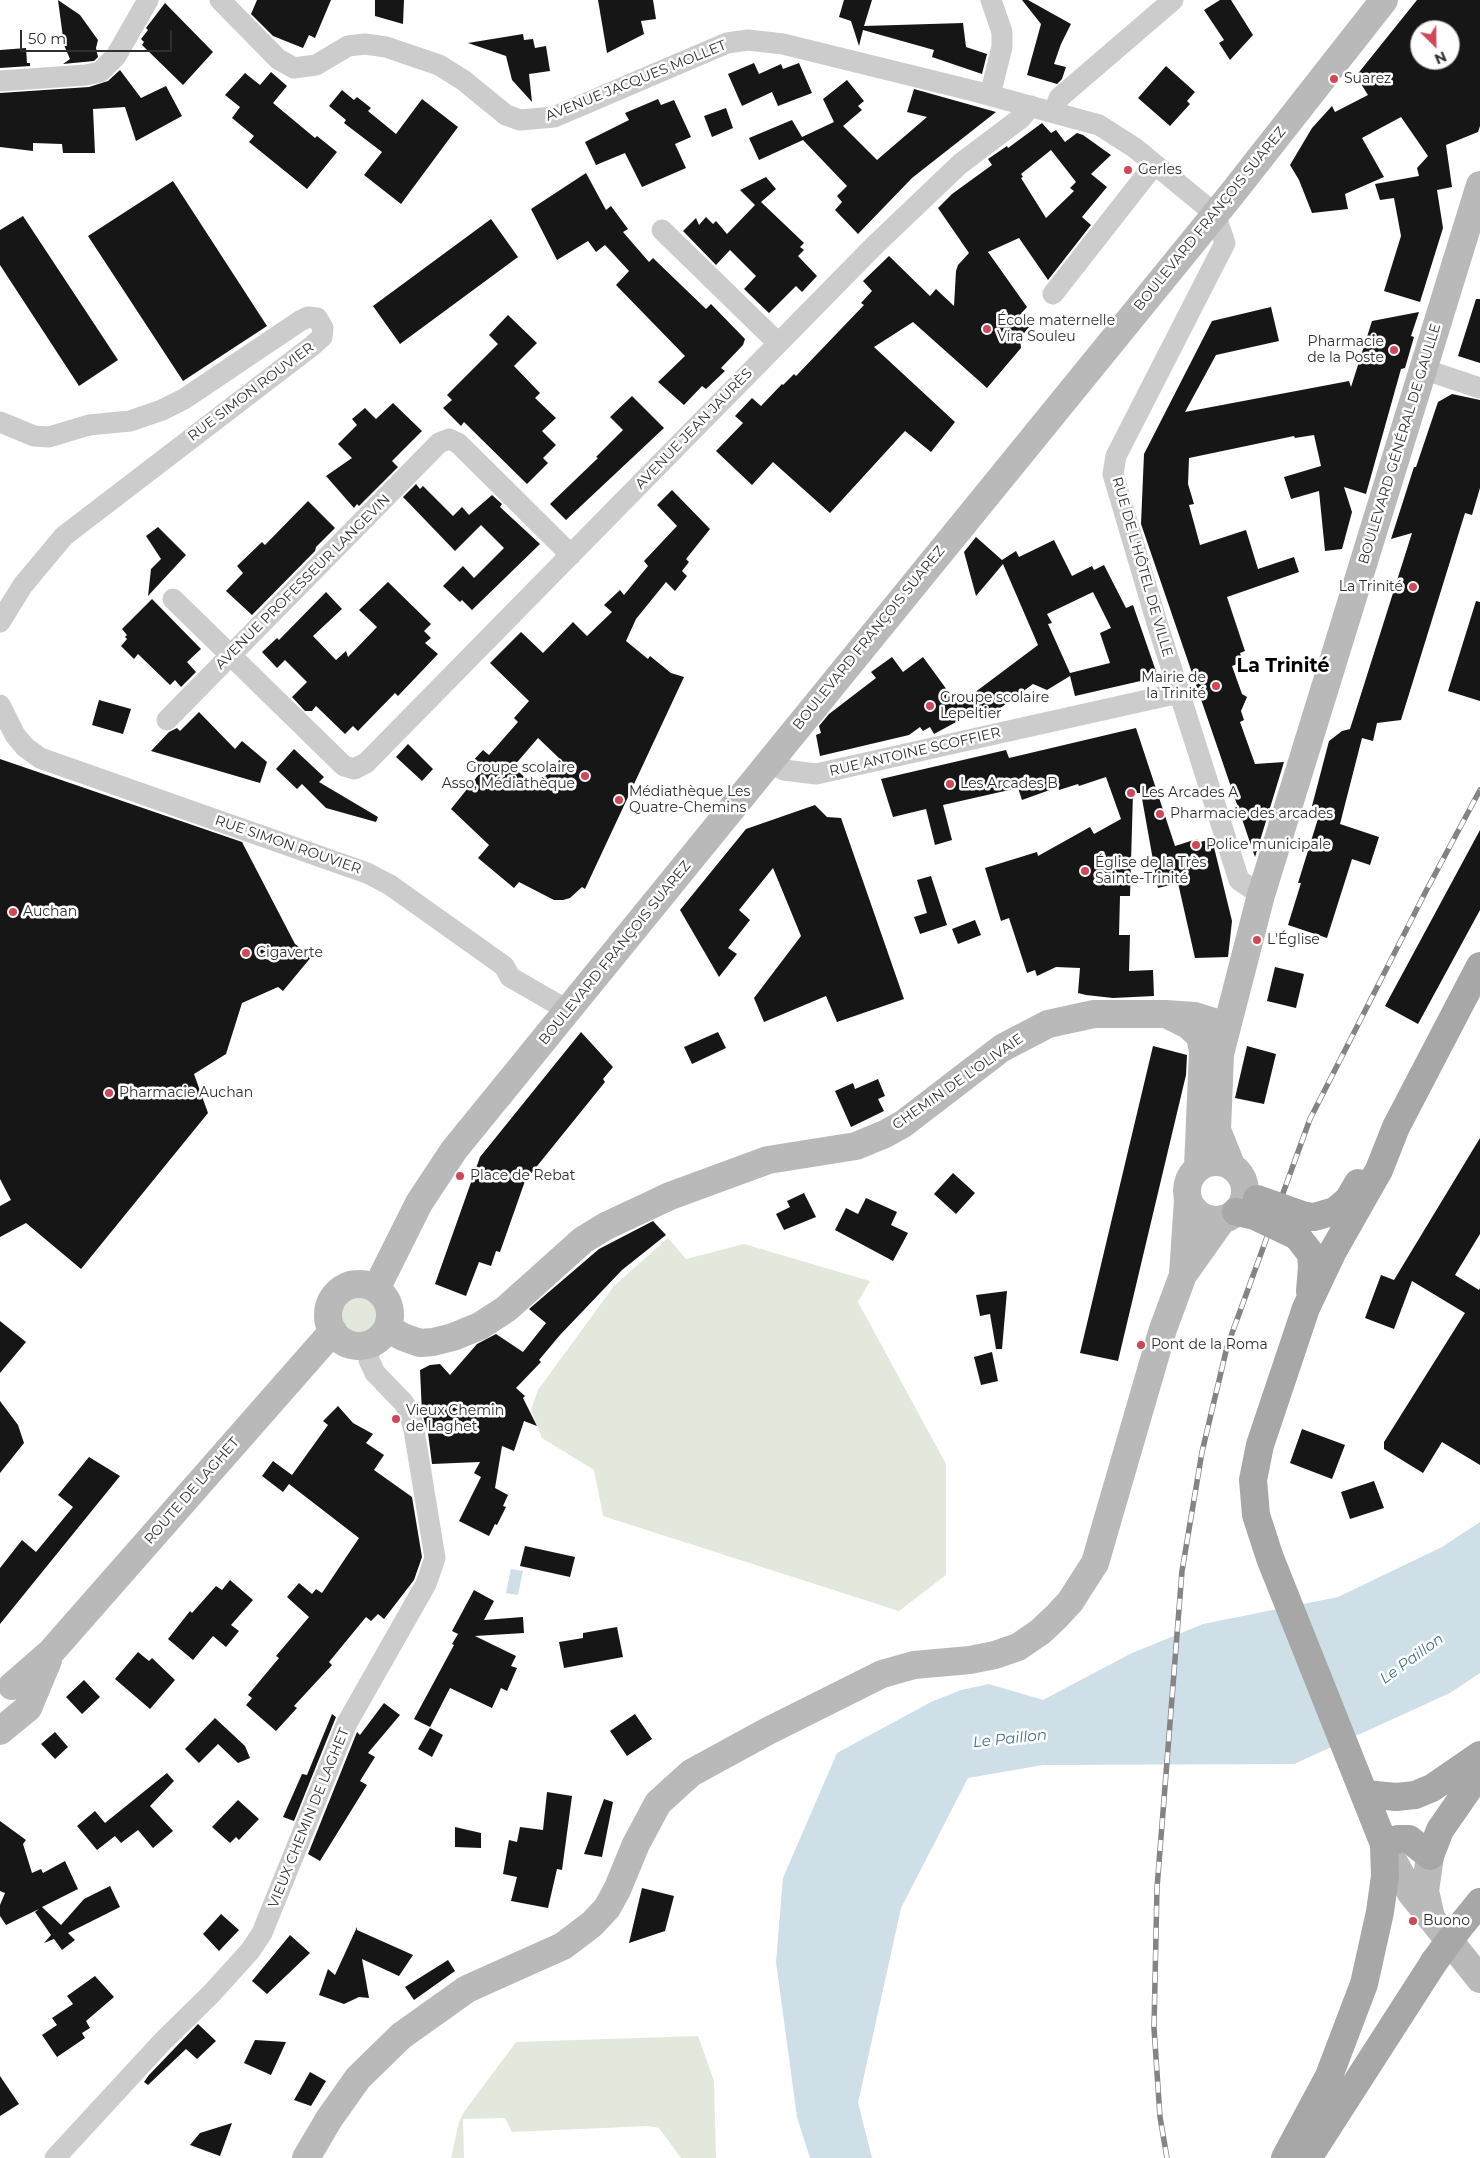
<!DOCTYPE html>
<meta charset="utf-8">
<style>
body{margin:0}
#map{position:relative;width:1480px;height:2158px;overflow:hidden;background:#fff;font-family:Montserrat,sans-serif}
canvas{display:block}
.north{position:absolute;left:1410px;top:20px;width:50px;height:50px;box-sizing:border-box;background:#fff;border:1px solid #acacac;border-radius:50%;rotate:157deg;font-size:14px;font-weight:700;line-height:20px;text-align:center;color:#2f2f2f}
.north::after{content:'';display:block;margin:auto;width:18px;height:22px;background:#d14758;clip-path:polygon(50% 0,100% 100%,50% 72%,0 100%)}
.scale{position:absolute;left:20px;top:30px;width:152px;height:22px;box-sizing:border-box;border:2px solid #2f2f2f;border-top:0;padding-left:6px;font-size:15px;line-height:18px;white-space:nowrap;color:#2f2f2f;-webkit-text-stroke:4px #fff;paint-order:stroke}
</style>
<div id="map">
<canvas width="1480" height="2158"></canvas>
<div class="north">N</div>
<div class="scale">50 m</div>
</div>
<script>
const ctx = document.querySelector('canvas').getContext('2d');
ctx.lineJoin = 'round';
function fillPath(path, color) { ctx.fillStyle = color; ctx.fill(path, 'evenodd'); }
const shape = rows => new Path2D(rows.map(r => 'M' + r).join(''));
function strokePath(path, color, width, dash) { ctx.strokeStyle = color; ctx.lineWidth = width; ctx.lineCap = dash ? 'butt' : 'round'; ctx.setLineDash(dash || []); ctx.stroke(path); }
function label(font, color, halo, rows, align = 'center') {
  ctx.font = font + ' Montserrat,sans-serif'; ctx.lineWidth = 5; ctx.setLineDash([]); ctx.textBaseline = 'middle'; ctx.strokeStyle = halo; ctx.fillStyle = color; for (const [text, x, y, turn = 0] of rows) {
    ctx.save(); ctx.translate(x, y); ctx.rotate((+turn || 0) * Math.PI / 180); ctx.textAlign = isNaN(turn) ? turn : align; if (halo) ctx.strokeText(text, 0, 0); ctx.fillText(text, 0, 0); ctx.restore();
  }
}
fillPath(shape([
 [668,1238,686,1259,744,1244,870,1281,858,1302,946,1464,946,1575,899,1611,603,1516,594,1470,542,1438,531,1410,538,1390,614,1286],
 '338 1315a21 21 0 1 1 42 0a21 21 0 1 1-42 0Z',
 [698,2036,714,2081,716,2158,681,2158,659,2128,648,2126,512,2132,505,2118,463,2119,464,2158,451,2158,459,2122,464,2112,516,2042]
]), '#e3e8dc');
fillPath(shape([
 [1480,1522,1480,1673,1450,1693,1294,1764,1043,1765,968,1778,901,1908,858,2103,872,2158,810,2158,797,2117,776,1962,783,1878,837,1753,931,1702,961,1690,989,1684,1043,1700,1130,1654,1203,1624,1338,1597,1442,1547],
 [511,1569,523,1571,518,1595,506,1593]
]), '#cedfe8');
fillPath(shape([
 [58,0,80,15,98,40,96,48,98,57,94,61,63,64,70,59,64,45],
 [257,0,331,0,315,38,309,35,303,48,273,36,251,14],
 [375,0,404,0,403,24,375,16],
 [598,0,653,0,656,19,641,21,644,34,607,53],
 [844,0,872,0,864,26,963,23,966,47,987,54,982,74,932,57,934,50,863,30,859,46,851,21,839,17],
 [1022,0,1028,0,1071,24,1061,44,1054,64,1066,67,1062,79,1057,84,1027,75,1041,24],
 [1220,0,1231,0,1253,35,1230,60,1219,43,1224,40,1204,10],
 [1417,0,1480,0,1480,126,1478,132,1446,145,1452,187,1437,190,1443,228,1420,302,1384,291,1401,236,1394,198,1380,200,1375,184,1419,176,1417,168,1428,156,1401,117,1362,138,1384,177,1345,194,1348,209,1312,213,1299,180,1290,165,1312,128,1332,106,1335,112,1368,95,1356,76],
 [1420,30,1450,30,1450,60,1420,60],
 [165,3,213,52,183,85,142,45,144,42,141,39,148,30,146,28],
 [523,34,524,40,533,39,535,48,546,46,550,71,529,74,532,102,512,80,506,56,468,43],
 [26,48,27,63,30,63,30,66,0,68,0,50],
 [754,63,759,74,781,64,783,69,799,63,812,93,778,106,772,92,742,106,728,74],
 [1166,66,1195,92,1187,101,1190,104,1170,126,1138,98],
 [120,70,141,98,166,86,182,116,136,141,125,107,93,109,95,153,63,153,62,144,33,143,33,151,0,147,0,93,89,87,108,81],
 [271,72,287,86,273,103,315,138,317,136,337,152,307,189,249,142,254,136,232,118,240,107,225,95,245,73,260,85],
 [847,80,864,101,858,106,862,110,843,126,877,160,927,117,907,112,914,89,996,112,912,178,858,234,835,210,842,202,837,196,847,186,803,140,759,160,749,138,792,120,802,137,834,122,823,99],
 [342,90,354,100,357,97,371,108,368,111,396,134,422,99,458,127,401,204,364,175,382,152,344,123,346,120,329,106],
 [658,99,661,105,674,100,691,137,675,144,686,168,642,187,625,153,596,165,585,142,629,120,625,113],
 [726,108,733,128,712,137,704,116],
 [1042,123,1051,133,1056,130,1065,142,1077,133,1083,135,1111,155,1091,174,1107,187,1082,217,1091,225,1048,280,1019,238,988,252,1027,307,1018,317,1030,326,1020,338,1021,348,987,388,913,322,874,347,955,422,931,452,905,431,830,513,773,462,752,485,716,451,743,423,735,416,752,398,761,406,782,384,783,385,794,374,796,376,864,305,861,303,872,291,863,281,889,256,930,296,936,289,954,306,956,271,958,265,969,253,938,208,952,194,992,165,988,159,1007,146,1008,148],
 [1051,150,1076,182,1070,188,1074,191,1046,218,1021,178,1023,177,1021,174],
 [586,173,606,210,611,206,628,229,623,232,649,262,653,258,706,309,711,304,745,339,743,345,721,368,725,371,706,389,702,386,684,405,658,382,685,356,616,285,629,271,605,245,596,252,588,241,557,260,531,209],
 [766,177,776,189,761,202,804,243,800,247,804,250,798,256,817,276,802,292,796,286,769,313,744,289,756,276,730,250,716,265,683,231,696,218,699,225,706,217,713,224,716,221,727,234,755,205,740,190],
 [173,181,267,326,183,381,88,236],
 [23,216,118,360,79,386,0,265,0,230],
 [491,219,518,257,400,344,373,306],
 [1476,299,1480,299,1480,363,1458,356],
 [1271,307,1279,341,1216,355,1185,412,1349,381,1351,387,1372,321,1419,312,1411,336,1414,337,1405,368,1401,369,1366,494,1344,487,1352,512,1342,549,1325,551,1319,491,1291,499,1284,477,1321,466,1314,435,1295,438,1294,436,1189,458,1188,484,1194,504,1189,505,1200,545,1246,530,1258,569,1294,557,1299,572,1227,597,1245,651,1240,653,1243,662,1232,666,1242,694,1247,697,1241,711,1244,720,1240,722,1255,764,1284,762,1255,857,1141,524,1144,454,1212,321],
 [508,315,537,343,514,366,540,393,535,398,556,418,542,431,556,445,543,458,548,463,527,484,464,422,461,426,443,408,452,400,447,395,498,344,489,335],
 [1452,394,1480,400,1480,488,1472,515,1465,513,1401,720,1377,723,1373,741,1362,738,1340,824,1379,837,1370,865,1352,859,1327,938,1288,925,1301,883,1298,883,1321,809,1312,806,1329,741,1342,731,1350,729,1412,533,1391,539,1414,467,1416,467,1438,402],
 [632,396,664,428,566,520,550,504,598,458,596,457,623,430,610,417],
 [393,403,422,431,392,461,398,467,359,506,357,504,354,508,326,476,352,458,338,444,357,425,352,419,365,408,376,419],
 [416,484,420,489,423,486,453,516,462,507,469,515,492,495,502,504,500,507,540,544,472,610,462,600,460,602,443,586,463,566,474,578,504,548,481,525,455,551,403,497],
 [672,490,710,529,686,559,689,562,682,571,687,576,675,591,666,582,636,619,626,641,648,659,650,656,671,673,684,677,585,889,582,887,570,898,563,900,554,900,519,882,514,888,478,858,489,845,451,809,480,773,470,764,483,750,489,755,518,722,514,718,529,701,490,663,521,632,543,653,573,622,587,636,612,612,604,605,620,590,624,595,648,566,644,561,677,526,657,505],
 [538,738,560,759,536,787,513,767],
 [308,501,335,528,316,547,315,551,252,615,226,591,243,573,237,566,262,542,265,545],
 [158,527,186,555,148,596,151,569,161,559,146,536],
 [976,537,1002,560,1016,551,1019,557,1054,540,1072,576,1092,566,1094,570,1104,565,1126,608,1133,605,1158,677,1075,696,1070,676,1047,690,1033,684,988,717,982,708,934,734,930,727,923,731,920,727,909,735,820,756,816,735,821,733,819,726,829,714,876,678,871,672,892,657,903,672,923,657,958,705,1038,645,1003,564,976,596,964,552],
 [1093,592,1111,628,1100,633,1110,663,1070,673,1048,624,1052,623,1047,614],
 [388,582,431,624,424,631,431,638,425,643,438,654,398,696,395,693,358,731,353,726,345,734,316,706,312,711,305,711,292,697,307,682,285,660,277,668,262,652,277,638,279,640,326,592,342,609,313,636,336,660,346,651,348,657,377,627,359,610],
 [152,599,201,649,187,662,196,672,181,687,175,680,170,685,138,654,134,659,121,646,127,639,125,637,127,635,122,629],
 [1476,601,1480,602,1480,701,1448,691],
 [99,700,131,709,123,734,92,725],
 [199,712,235,749,242,741,267,762,260,783,151,751,169,732,177,728,180,731],
 [1136,728,1175,846,1197,839,1200,842,1212,839,1232,921,1228,957,1195,958,1178,883,1158,888,1141,793,1133,793,1130,896,1120,896,1119,935,1130,935,1129,971,1153,970,1154,996,1113,998,1086,995,1078,993,1080,968,1056,967,1037,976,1035,970,1027,973,1009,918,1001,921,985,868,1037,852,1038,856,1090,827,1094,834,1121,819,1106,777,1079,786,1078,784,1059,790,1058,787,1022,800,1018,788,943,805,952,840,935,845,926,809,893,817,881,779,1006,750,1009,758],
 [408,744,433,769,422,781,396,757],
 [294,749,324,777,319,782,378,817,376,822,326,808,302,784,297,789,276,769],
 [0,759,242,842,295,944,312,956,283,991,278,987,242,1003,226,1054,194,1074,208,1113,81,1269,26,1223,0,1237,0,1206,11,1200,0,1179],
 [815,805,827,817,841,818,904,999,837,1022,826,996,764,1022,754,998,801,936,773,868,739,910,750,920,728,948,737,954,719,977,680,910,746,829],
 [1480,830,1480,910,1418,1024,1385,1006],
 [931,876,947,925,920,934,914,917,927,913,917,880],
 [975,920,981,935,958,944,952,929],
 [1275,967,1304,974,1296,1008,1267,1001],
 [581,1032,613,1067,603,1079,605,1082,525,1181,500,1252,496,1251,491,1266,479,1262,466,1296,435,1284,480,1157],
 [718,1032,726,1048,692,1064,684,1047],
 [1153,1046,1187,1055,1186,1075,1118,1361,1080,1353],
 [1247,1046,1276,1054,1264,1104,1235,1098],
 [878,1079,885,1096,878,1099,884,1111,851,1127,835,1091,853,1083,855,1089],
 [1480,1138,1480,1234,1455,1275,1479,1290,1480,1288,1480,1465,1442,1442,1423,1473,1384,1449,1384,1442,1465,1313,1412,1281,1394,1329,1365,1318,1381,1275,1394,1280],
 [953,1173,975,1193,956,1214,934,1194],
 [804,1193,816,1217,784,1230,776,1214,790,1207,787,1201],
 [866,1198,897,1212,891,1225,908,1233,893,1261,835,1230,846,1208,858,1214],
 [653,1221,666,1235,622,1270,560,1335,539,1360,541,1362,516,1388,525,1396,523,1398,537,1426,524,1421,514,1451,502,1446,495,1488,508,1495,503,1506,506,1507,497,1525,495,1524,489,1536,459,1521,481,1477,474,1473,480,1462,432,1464,428,1433,422,1413,420,1370,430,1365,440,1364,450,1375,477,1344,496,1334,523,1352,546,1323,529,1309,599,1249],
 [1007,1291,1002,1349,996,1349,990,1314,980,1316,976,1295],
 [0,1321,26,1342,0,1373],
 [992,1352,998,1381,981,1385,974,1357],
 [0,1401,18,1425,24,1443,0,1473],
 [338,1406,353,1423,373,1434,366,1443,384,1455,374,1470,412,1497,422,1557,414,1580,384,1619,378,1614,371,1621,366,1617,329,1662,332,1665,294,1706,297,1708,276,1731,246,1705,252,1698,248,1695,279,1658,276,1656,309,1617,287,1597,299,1583,312,1594,316,1589,322,1593,359,1538,289,1484,283,1492,262,1476,273,1461,292,1475,328,1425,323,1421],
 [1302,1429,1345,1445,1332,1479,1290,1463],
 [89,1457,120,1476,0,1624,0,1568,22,1540,36,1552,73,1507,58,1495],
 [1374,1481,1384,1508,1350,1519,1341,1492],
 [525,1546,575,1557,570,1577,520,1566],
 [230,1580,253,1600,231,1625,239,1631,226,1647,213,1636,193,1660,168,1639,190,1611,192,1613,216,1586,222,1590],
 [474,1590,494,1601,484,1620,523,1617,524,1633,475,1636,516,1656,511,1666,517,1668,507,1691,501,1688,492,1708,450,1688,430,1727,414,1719,454,1645,452,1644,458,1634,452,1631],
 [617,1627,623,1657,564,1668,559,1642,583,1638,583,1633],
 [138,1652,149,1661,152,1658,175,1680,150,1709,115,1679],
 [84,1680,100,1697,82,1714,66,1697],
 [384,1703,400,1715,368,1753,375,1757,360,1781,367,1785,320,1861,308,1854,357,1732,360,1735],
 [332,1714,336,1717,294,1821,283,1817,302,1774,307,1775],
 [635,1714,652,1739,627,1756,610,1731],
 [215,1718,245,1746,250,1758,238,1763,218,1744,199,1763,185,1749],
 [430,1728,443,1735,432,1757,418,1749],
 [55,1732,68,1747,55,1759,41,1744],
 [167,1773,174,1781,150,1806,173,1831,153,1848,138,1830,121,1843,115,1836,97,1850,77,1826,95,1811,105,1823],
 [547,1792,572,1796,562,1870,557,1869,548,1908,511,1901,517,1877,503,1874,509,1840,517,1842,520,1827,543,1830],
 [604,1799,613,1802,602,1857,584,1854],
 [238,1800,259,1819,239,1840,236,1837,230,1843,212,1827],
 [0,1821,26,1840,23,1844,32,1873,41,1869,43,1873,65,1861,78,1889,42,1907,61,1925,84,1899,110,1886,120,1907,68,1933,75,1940,62,1950,54,1939,44,1943,51,1935,35,1912,39,1909,6,1925,0,1916,0,1905,5,1893,0,1891],
 [455,1827,481,1833,481,1848,455,1847],
 [642,1888,674,1896,665,1931,629,1943],
 [221,1914,239,1930,219,1951,203,1934],
 [357,1927,357,1930,413,1955,399,1976,362,1959,369,1998,359,1997,344,2004,319,1995,328,1969,335,1975],
 [290,1935,310,1953,267,1994,252,1981],
 [448,1960,455,1971,414,2000,405,1987],
 [95,1976,114,1997,86,2021,90,2028,82,2033,85,2038,57,2057,42,2035,57,2025,52,2018,73,2004,67,1996],
 [198,2024,216,2041,197,2059,186,2049,148,2085,144,2082,149,2075],
 [255,2040,286,2042,271,2075,244,2063],
 [310,2072,326,2081,311,2106,294,2100],
 [0,2076,19,2104,0,2116],
 [232,2123,220,2156,190,2145,200,2133]
]), '#161616');
strokePath(shape([
 [220,0,278,59,294,68,316,65,348,46,365,44,386,47,439,65,463,80,506,115,520,120,554,117,727,43,748,40,783,44,974,91,1099,125,1135,148,1215,214,1225,243,1116,456,1113,474,1157,623,1239,880,1261,895],
 [0,81,86,75,100,72,116,56,148,0],
 [990,95,1002,47,1002,32,991,0],
 [1054,112,1059,98,1173,0],
 [662,230,778,343],
 [1053,294,1154,165],
 [1423,369,1480,388],
 [0,422,34,436,49,437,89,425,130,421,162,410,184,399,300,321,308,317,317,318,323,328,322,337,312,346,64,536,23,585,0,622],
 [173,599,344,766,354,769,366,763,874,246,960,164,1021,118,1031,106],
 [0,705,15,735,25,747,40,758,367,873,390,885,504,966,510,977,569,1011],
 [167,720,439,443,449,439,458,443,571,555],
 [768,762,784,770,816,774,1179,693],
 [55,2158,163,2041,211,1994,250,1951,262,1933,347,1723,426,1584,435,1558,414,1430,409,1411,403,1402,375,1373,369,1360,368,1344]
]), '#ccc', 21);
strokePath(shape([
 [1170,1016,1188,1025,1200,1036,1203,1051,1198,1167],
 '1187 1191a29 29 0 1 1 58 0a29 29 0 1 1-58 0Z',
 [1231,1165,1217,1130,1220,1054,1261,895,1480,185],
 [1183,1275,1188,1199],
 '328 1315a31 31 0 1 1 62 0a31 31 0 1 1-62 0Z',
 [376,1289,419,1203,454,1150,1231,195,1384,0],
 [387,1328,403,1337,420,1343,433,1342,453,1337,480,1326,506,1309,583,1240,606,1226,670,1196,768,1160,856,1146,885,1134,903,1124,1002,1048,1048,1024,1094,1014,1165,1014,1195,1016,1227,1026],
 [12,1686,51,1652,333,1331],
 [0,1731,28,1708,48,1660],
 [1384,1844,1411,1893,1480,1979],
 [1430,1856,1425,1891,1431,1917],
 [306,2158,329,2119,358,2078,401,2036,467,1989,563,1946,592,1924,607,1908,617,1890,636,1844,658,1803,691,1773,768,1731,882,1674,914,1665,970,1660,995,1655,1018,1647,1040,1632,1056,1617,1070,1602,1095,1563,1163,1329,1183,1275,1222,1220]
]), '#b9b9b9', 28);
strokePath(shape([
 [1236,1212,1251,1215],
 [1305,1216,1314,1217,1335,1211,1348,1200,1358,1183],
 [1297,1236,1311,1254,1312,1267,1310,1291],
 [1365,1794,1396,1797,1415,1795,1432,1788,1480,1755],
 [1384,1844,1398,1839,1409,1839,1430,1856,1440,1830,1480,1772],
 [1458,1929,1480,1902],
 [1285,2158,1329,2076,1364,1984,1380,1912,1385,1876,1384,1844,1270,1558,1256,1515,1253,1480,1260,1445,1306,1308,1333,1251,1379,1170,1396,1127,1480,966],
 [1308,2158,1434,1962]
]), '#a7a7a7', 28);
const rail = shape([
 [1167,2158,1160,2117,1154,2028,1157,1888,1182,1571,1202,1452,1227,1347,1310,1119,1426,891,1480,790]
]);
strokePath(rail, '#848484', 5.5);
strokePath(rail, '#fff', 4, [11]);
strokePath(shape([
 [1257,1199,1305,1216],
 [1255,1216,1297,1236],
 [1434,1962,1458,1929]
]), '#a7a7a7', 28);
for (const [x, y, r, color] of [
 [1334,79,5,"#d14758"],
 [1128,170,5,"#d14758"],
 [987,329,5,"#d14758"],
 [1394,350,5,"#d14758"],
 [1413,587,5,"#d14758"],
 [1216,686,5,"#d14758"],
 [930,706,5,"#d14758"],
 [585,776,5,"#d14758"],
 [950,784,5,"#d14758"],
 [1131,793,5,"#d14758"],
 [619,800,5,"#d14758"],
 [1160,814,5,"#d14758"],
 [1196,845,5,"#d14758"],
 [1085,871,5,"#d14758"],
 [13,912,5,"#d14758"],
 [1257,940,5,"#d14758"],
 [246,953,5,"#d14758"],
 [109,1093,5,"#d14758"],
 [460,1176,5,"#d14758"],
 [1141,1345,5,"#d14758"],
 [396,1419,5,"#d14758"],
 [1413,1921,5,"#d14758"]
]) { const dot = new Path2D(); dot.arc(x, y, r, 0, 2 * Math.PI); ctx.fillStyle = color; ctx.fill(dot); strokePath(dot, '#fff', 2); }
label('14px', '#2f2f2f', '#fff', [
 ["Suarez",1344,79],
 ["Gerles",1138,170],
 ["École maternelle",997,321],
 ["Vira Souleu",997,337],
 ["Pharmacie",1384,342,"right"],
 ["de la Poste",1384,358,"right"],
 ["La Trinité",1403,587,"right"],
 ["Mairie de",1206,678,"right"],
 ["la Trinité",1206,694,"right"],
 ["Groupe scolaire",940,698],
 ["Lepeltier",940,714],
 ["Groupe scolaire",575,768,"right"],
 ["Asso, Médiathèque",575,784,"right"],
 ["Les Arcades B",960,784],
 ["Médiathèque Les",629,792],
 ["Quatre-Chemins",629,808],
 ["Les Arcades A",1141,793],
 ["Pharmacie des arcades",1170,814],
 ["Police municipale",1206,845],
 ["Église de la Très",1095,863],
 ["Sainte-Trinité",1095,879],
 ["Auchan",23,912],
 ["L'Église",1267,940],
 ["Cigaverte",256,953],
 ["Pharmacie Auchan",119,1093],
 ["Place de Rebat",470,1176],
 ["Pont de la Roma",1151,1345],
 ["Vieux Chemin",406,1411],
 ["de Laghet",406,1427],
 ["Buono",1423,1921]
], 'left');
label('14px', '#2f2f2f', '#fff', [
 ["AVENUE JACQUES MOLLET",636,81,-22],
 ["BOULEVARD FRANÇOIS SUAREZ",1210,219,-51],
 ["RUE SIMON ROUVIER",251,392,-37],
 ["AVENUE JEAN JAURÈS",694,429,-46],
 ["BOULEVARD GÉNÉRAL DE GAULLE",1400,444,-73],
 ["RUE DE L'HÔTEL DE VILLE",1142,567,74],
 ["AVENUE PROFESSEUR LANGEVIN",303,582,-45],
 ["BOULEVARD FRANÇOIS SUAREZ",869,638,-51],
 ["RUE ANTOINE SCOFFIER",915,752,-13],
 ["RUE SIMON ROUVIER",288,845,19],
 ["BOULEVARD FRANÇOIS SUAREZ",615,953,-51],
 ["CHEMIN DE L'OLIVAIE",958,1082,-35],
 ["ROUTE DE LAGHET",192,1491,-49],
 ["VIEUX CHEMIN DE LAGHET",309,1818,-68]
]);
label('italic 15px', '#477288', '#fff', [
 ["Le Paillon",1412,1659,-36],
 ["Le Paillon",1010,1739,-6]
]);
label('bold 19px', '#000', '#fff', [
 ["La Trinité",1283,666]
]);
</script>
